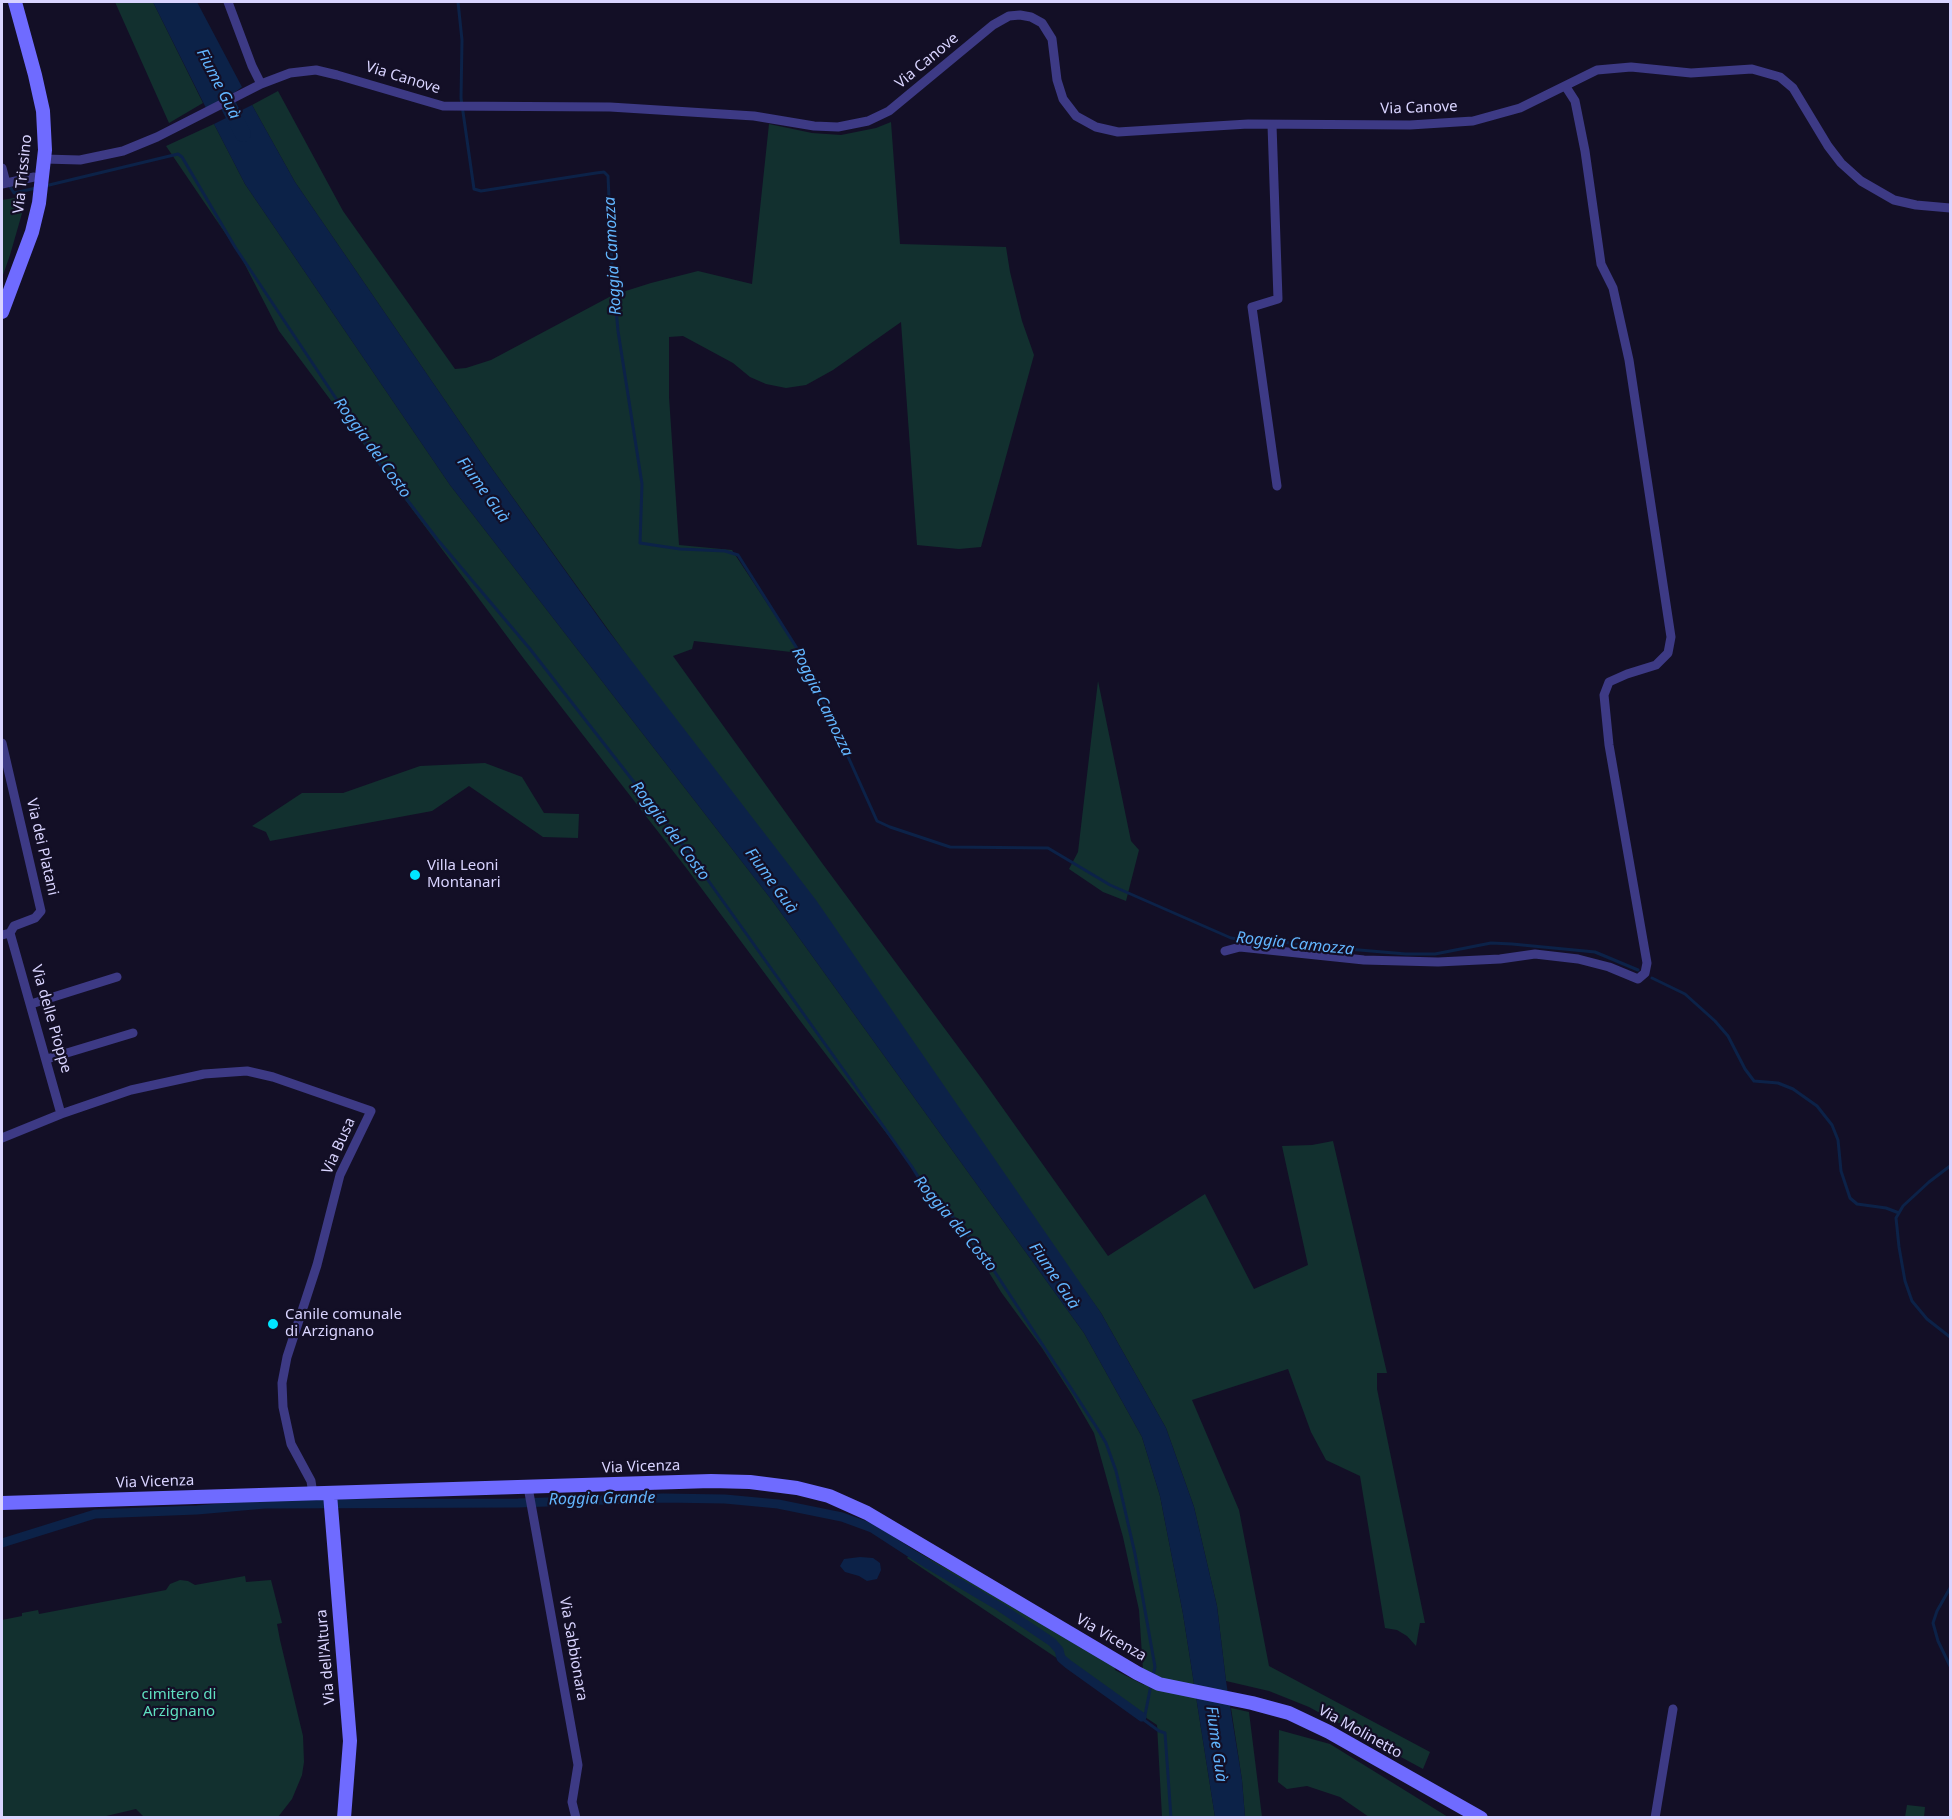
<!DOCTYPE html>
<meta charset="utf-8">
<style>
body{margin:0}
#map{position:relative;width:1952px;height:1819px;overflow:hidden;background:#130f26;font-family:"Noto Sans",sans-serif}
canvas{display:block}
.frame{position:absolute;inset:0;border:3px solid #d9d4ff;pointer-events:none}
</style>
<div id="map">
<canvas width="1952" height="1819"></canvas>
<div class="frame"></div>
</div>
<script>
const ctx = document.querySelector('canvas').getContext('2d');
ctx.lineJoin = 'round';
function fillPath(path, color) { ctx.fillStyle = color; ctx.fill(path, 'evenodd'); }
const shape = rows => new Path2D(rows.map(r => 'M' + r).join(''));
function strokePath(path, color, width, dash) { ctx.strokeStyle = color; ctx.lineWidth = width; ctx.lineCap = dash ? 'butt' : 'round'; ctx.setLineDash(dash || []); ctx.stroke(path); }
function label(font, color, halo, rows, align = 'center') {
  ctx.font = font + ' "Noto Sans",sans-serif'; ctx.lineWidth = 4.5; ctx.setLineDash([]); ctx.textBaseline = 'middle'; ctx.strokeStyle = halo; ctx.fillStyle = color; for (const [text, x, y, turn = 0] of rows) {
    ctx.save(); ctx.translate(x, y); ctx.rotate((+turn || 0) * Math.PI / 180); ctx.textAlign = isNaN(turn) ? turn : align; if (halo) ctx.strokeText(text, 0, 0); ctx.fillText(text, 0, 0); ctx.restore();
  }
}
fillPath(shape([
 [115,2,153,2,203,103,169,123],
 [278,91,343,211,455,369,466,368,491,360,613,295,651,283,698,271,752,284,769,124,812,133,841,135,876,128,891,122,900,244,1006,247,1010,272,1022,321,1034,355,981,547,959,549,917,545,901,322,833,370,806,385,786,388,766,384,750,377,733,363,683,336,669,337,669,397,679,545,732,550,800,653,694,641,692,649,673,656,822,863,982,1079,1108,1256,1205,1194,1254,1289,1308,1265,1282,1146,1312,1145,1333,1141,1387,1373,1377,1373,1377,1389,1425,1623,1420,1623,1416,1646,1407,1636,1397,1630,1385,1628,1360,1476,1326,1460,1311,1432,1288,1369,1192,1400,1239,1510,1269,1666,1430,1752,1423,1769,1309,1707,1269,1691,1226,1681,1217,1606,1194,1507,1166,1428,1101,1313,488,463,295,182,252,105],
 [214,124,245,184,450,485,774,903,1084,1333,1142,1437,1160,1496,1183,1614,1215,1817,1162,1817,1157,1725,907,1558,914,1550,1114,1664,1115,1670,1144,1685,1139,1610,1123,1537,1094,1433,1072,1395,1042,1348,1001,1292,958,1222,943,1207,798,1018,687,869,524,659,279,331,240,255,166,146],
 [27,196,10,255,2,278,2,200],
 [1098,681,1131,841,1139,850,1126,901,1103,892,1069,869,1078,852],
 [485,763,522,777,544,813,579,814,578,838,543,837,469,786,432,811,270,841,266,832,252,826,302,793,343,793,420,766],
 [245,1576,246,1582,271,1580,282,1623,277,1624,280,1640,303,1736,304,1762,302,1775,292,1799,278,1817,144,1817,136,1809,102,1817,2,1817,2,1620,22,1616,22,1613,38,1610,39,1614,166,1590,170,1584,180,1580,188,1581,195,1585],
 [1231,1708,1249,1712,1262,1817,1245,1817,1242,1780],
 [1279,1730,1330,1744,1448,1817,1369,1817,1340,1797,1307,1786,1287,1789,1278,1782],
 [1907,1805,1925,1807,1924,1817,1905,1817]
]), '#12302f');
fillPath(shape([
 [153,2,197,2,242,87,208,112],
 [252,105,295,182,488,463,607,629,816,900,1101,1313,1166,1428,1194,1507,1217,1606,1226,1681,1242,1780,1245,1817,1215,1817,1183,1614,1160,1496,1142,1437,1084,1333,774,903,450,485,245,184,214,124],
 [860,1557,873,1558,880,1563,881,1570,877,1579,867,1581,859,1576,845,1572,840,1566,844,1559]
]), '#0c2248');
strokePath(shape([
 [458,2,462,40,461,98,474,189,481,191,596,173,604,172,608,176,612,265,618,331,642,484,640,543,680,549,725,551,738,555,805,661,877,821,890,827,950,847,1048,848,1110,885,1231,938,1245,940,1249,936,1301,945,1406,954,1435,954,1491,943,1512,944,1595,952,1638,970],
 [9,185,14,193,36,188],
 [45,186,178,154,182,157,235,247,379,463,437,539,530,649,680,841,845,1072,912,1167,933,1201,939,1209,953,1217,985,1257,1097,1428,1106,1443,1116,1471,1135,1554,1155,1667,1153,1676],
 [1652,978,1685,994,1715,1021,1728,1036,1745,1069,1754,1081,1778,1083,1793,1089,1817,1106,1832,1125,1838,1140,1841,1171,1850,1198,1857,1204,1886,1208,1899,1213],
 [1950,1166,1929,1182,1903,1206,1896,1218,1899,1247,1905,1281,1912,1301,1927,1319,1950,1337],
 [1950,1588,1937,1611,1933,1623,1938,1641,1950,1666],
 [1151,1685,1144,1720,1159,1731,1165,1733,1171,1818]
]), '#0c2248', 3);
strokePath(shape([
 [2,1543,95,1514,197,1510,265,1504,518,1503,663,1498,725,1499,778,1504,842,1517,872,1528,929,1565,1000,1607,1052,1642,1059,1650,1061,1658,1068,1664,1142,1717]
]), '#0c2248', 9);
strokePath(shape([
 [218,85,243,134]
]), '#0c2248', 16);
strokePath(shape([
 [228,2,252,66,261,84],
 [1272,125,1278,299,1252,307,1277,486],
 [44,159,80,160,123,151,157,137,261,84,290,73,316,70,337,75,443,106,610,107,754,116,814,126,838,127,868,121,889,111,993,25,1009,16,1020,15,1031,17,1042,23,1052,39,1057,80,1063,99,1076,116,1096,127,1118,132,1248,124,1410,125,1473,121,1520,108,1597,70,1631,67,1691,73,1752,69,1780,77,1793,88,1828,146,1841,163,1861,181,1894,200,1916,205,1950,208],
 [2,168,6,183],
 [2,184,34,177],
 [2,743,41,911,35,918,14,926,10,933,2,935],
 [10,933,61,1114],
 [1225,951,1240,947,1364,960,1438,962,1500,959,1535,954,1578,959,1609,967,1638,979,1645,973,1647,963,1609,745,1604,695,1609,682,1627,674,1656,665,1668,653,1671,637,1629,360,1613,288,1601,264,1585,151,1575,101,1566,87],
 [31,1004,117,977],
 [47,1059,133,1033],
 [2,1138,61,1114,131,1090,204,1074,247,1071,273,1077,371,1111,340,1175,317,1265,287,1357,282,1383,283,1407,291,1444,311,1481,313,1494],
 [528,1487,578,1765,572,1802,576,1818],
 [1655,1818,1673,1709]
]), '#3d3a85', 9);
strokePath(shape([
 [2,312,32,232,39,203,45,150,43,111,35,75,15,2],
 [330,1494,350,1741,344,1818],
 [2,1503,711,1481,750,1482,797,1488,829,1496,867,1513,1137,1673,1159,1684,1252,1703,1289,1713,1329,1732,1481,1818]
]), '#6f6bff', 14);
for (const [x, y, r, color] of [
 [415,875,6,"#00e5ff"],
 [273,1324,6,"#00e5ff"]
]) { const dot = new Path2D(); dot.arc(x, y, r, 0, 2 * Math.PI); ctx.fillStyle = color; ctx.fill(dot); strokePath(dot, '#130f26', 2); }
label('15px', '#d9d4ff', '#130f26', [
 ["Via Canove",927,61,-40],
 ["Via Canove",403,78,17],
 ["Via Canove",1419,108,-2],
 ["Via Trissino",23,174,-84],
 ["Via dei Platani",42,847,77],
 ["Via delle Pioppe",51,1019,74],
 ["Via Busa",339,1146,-66],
 ["Via Vicenza",641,1467,-2],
 ["Via Vicenza",155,1482,-2],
 ["Via Vicenza",1111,1638,30],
 ["Via Sabbionara",573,1649,80],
 ["Via dell'Altura",326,1657,-95],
 ["Via Molinetto",1360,1732,29]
]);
label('15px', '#d9d4ff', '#130f26', [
 ["Villa Leoni",427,866],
 ["Montanari",427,883],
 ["Canile comunale",285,1315],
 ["di Arzignano",285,1332]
], 'left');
label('15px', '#5fe0c0', '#130f26', [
 ["cimitero di",179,1695],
 ["Arzignano",179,1712]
]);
label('italic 16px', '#62b6ff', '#130f26', [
 ["Fiume Guà",218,84,63],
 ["Roggia Camozza",613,256,-93],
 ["Roggia del Costo",372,448,54],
 ["Fiume Guà",483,490,54],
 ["Roggia Camozza",822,702,64],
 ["Roggia del Costo",670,831,53],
 ["Fiume Guà",771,881,54],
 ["Roggia Camozza",1295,944,6],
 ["Roggia del Costo",955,1224,50],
 ["Fiume Guà",1054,1276,56],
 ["Roggia Grande",602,1499,-1],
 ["Fiume Guà",1216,1744,82]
]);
</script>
